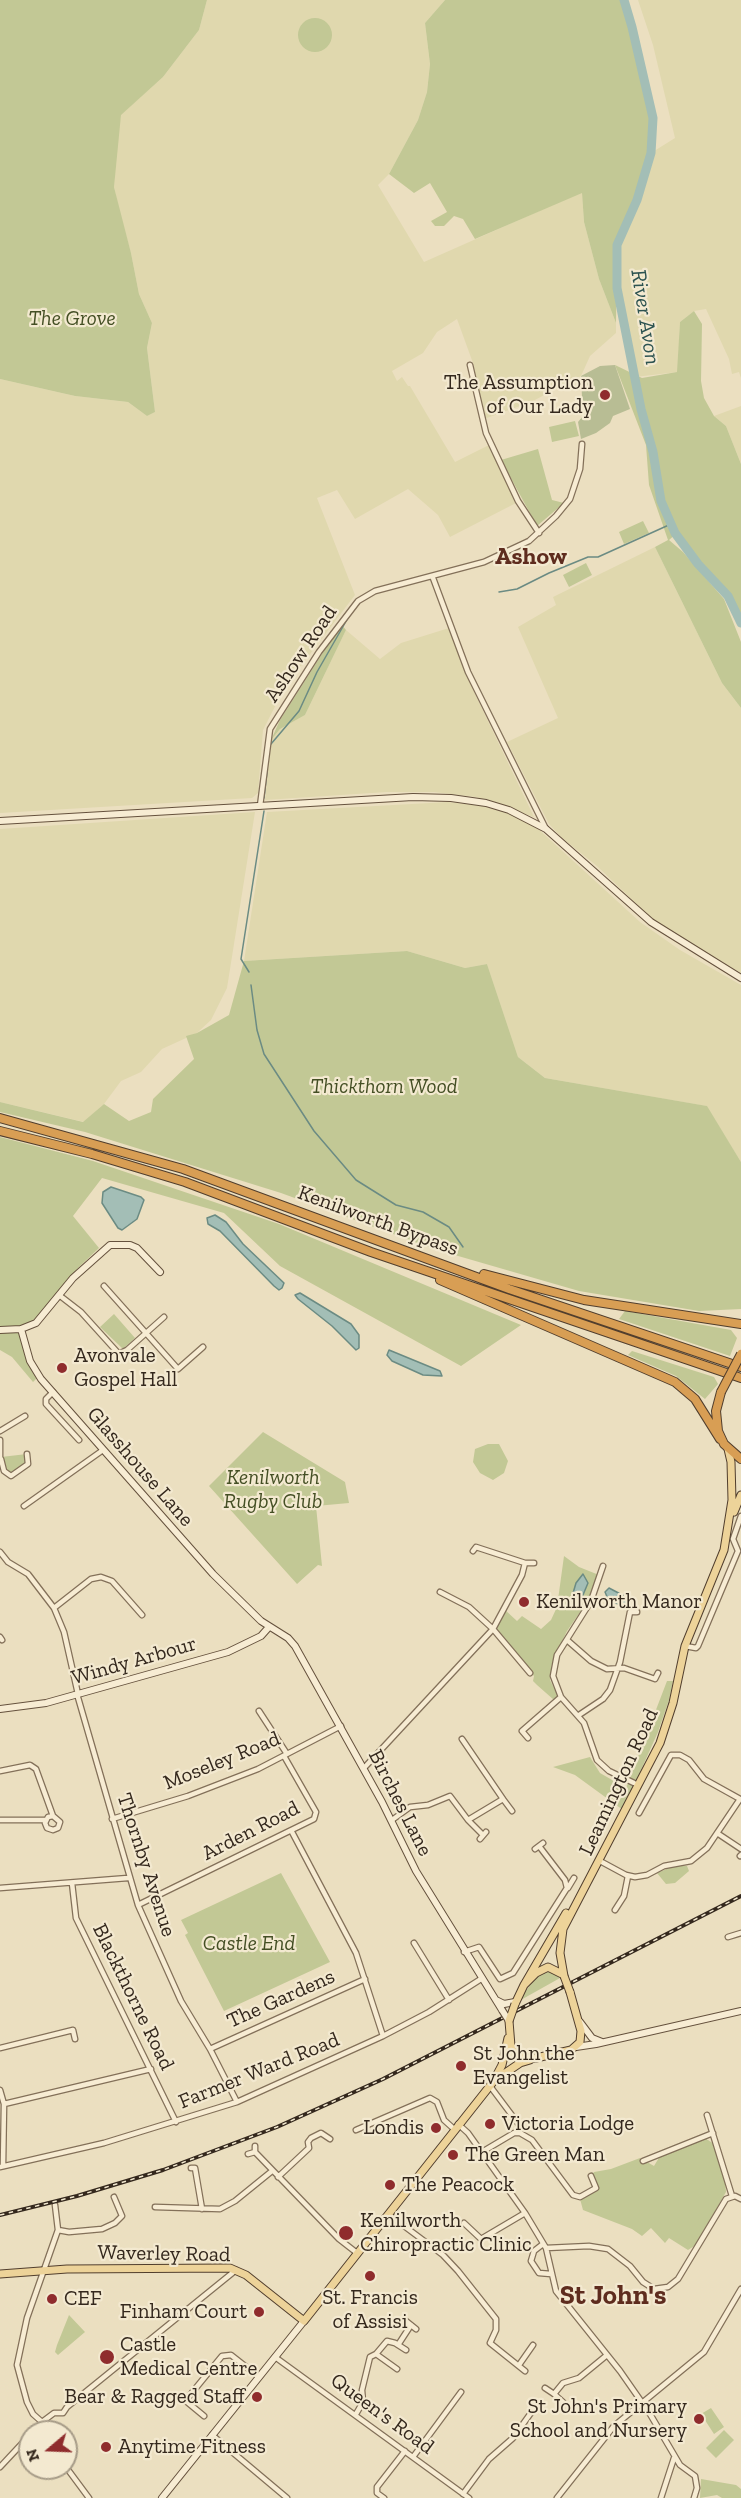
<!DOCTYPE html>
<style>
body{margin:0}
#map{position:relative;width:741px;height:2498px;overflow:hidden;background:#ebdfc0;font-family:"Zilla Slab",serif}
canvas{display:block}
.north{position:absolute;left:18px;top:2420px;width:60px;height:60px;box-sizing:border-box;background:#f3e9d0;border:2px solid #a79c88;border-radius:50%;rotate:251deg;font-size:16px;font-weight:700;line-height:24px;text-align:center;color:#34281d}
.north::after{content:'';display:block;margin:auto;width:21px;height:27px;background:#8f2c2d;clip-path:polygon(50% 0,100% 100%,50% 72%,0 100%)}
</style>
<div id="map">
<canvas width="741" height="2498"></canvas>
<div class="north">N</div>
</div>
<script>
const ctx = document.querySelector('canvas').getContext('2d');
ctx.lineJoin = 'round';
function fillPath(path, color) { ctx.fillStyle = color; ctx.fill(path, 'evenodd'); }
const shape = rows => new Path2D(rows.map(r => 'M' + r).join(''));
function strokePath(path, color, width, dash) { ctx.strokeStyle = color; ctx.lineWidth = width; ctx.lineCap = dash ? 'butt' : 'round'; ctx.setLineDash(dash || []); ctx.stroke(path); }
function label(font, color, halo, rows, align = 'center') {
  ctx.font = font + ' "Zilla Slab",serif'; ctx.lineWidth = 4.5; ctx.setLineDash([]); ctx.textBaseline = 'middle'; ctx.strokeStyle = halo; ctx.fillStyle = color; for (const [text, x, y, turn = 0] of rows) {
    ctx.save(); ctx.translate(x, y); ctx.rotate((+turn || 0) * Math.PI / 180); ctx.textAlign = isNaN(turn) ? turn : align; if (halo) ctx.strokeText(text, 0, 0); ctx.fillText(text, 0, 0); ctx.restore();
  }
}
fillPath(shape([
 [207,0,445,0,425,23,430,64,427,92,418,120,389,174,378,185,424,262,582,192,584,222,599,279,616,323,616,333,590,356,581,376,531,402,484,419,473,363,457,319,437,332,423,353,392,371,397,381,402,377,408,386,410,386,455,462,489,445,516,503,450,537,438,515,408,489,355,519,337,490,317,498,355,595,285,687,263,730,258,793,252,798,0,813,0,379,75,396,128,402,147,416,155,412,147,348,152,323,139,294,131,253,120,214,114,187,115,155,121,114,163,77,199,30],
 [638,0,741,0,741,378,739,372,732,374,729,359,706,309,694,311,680,322,678,372,635,377,617,288,617,245,637,200,651,153,675,138,653,45],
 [741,406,741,464,726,426,714,416],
 [655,547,722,683,741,708,741,973,685,941,650,917,597,866,562,838,549,824,507,742,558,718,518,627,556,605,553,597],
 [449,628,475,694,534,817,476,797,434,792,387,792,265,800,271,740,280,729,305,715,346,630,380,659,401,643],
 [448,802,483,806,508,813,535,826,640,922,680,950,741,985,741,1162,706,1106,545,1078,518,1057,487,964,465,968,407,951,244,961,267,812],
 [255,812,227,988,211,1020,197,1033,162,1049,141,1072,121,1081,104,1104,84,1122,0,1102,0,829]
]), '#e0d8ae');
fillPath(shape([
 [0,0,207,0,199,30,163,77,121,115,114,187,131,253,139,294,152,323,147,348,155,412,147,416,128,402,75,396,0,379],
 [445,0,624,0,632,27,653,118,651,153,637,200,617,245,616,323,599,279,584,222,582,193,475,239,463,219,454,216,444,226,435,226,431,221,447,212,430,183,414,193,389,174,418,120,427,92,430,64,425,23],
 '298 35a17 17 0 1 1 34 0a17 17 0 1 1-34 0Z',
 [694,311,702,324,701,381,704,398,714,416,726,426,741,464,741,623,728,596,698,564,676,534,669,540,683,552,724,599,741,642,741,708,722,683,655,547,668,540,649,485,646,445,615,365,642,378,677,372,680,322],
 [575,421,579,436,552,442,549,427],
 [538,449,552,500,564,503,537,526,501,460],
 [643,521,649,533,624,544,619,532],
 [586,563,592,575,569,587,563,575],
 [341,624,346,630,305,715,280,729,271,740,280,720],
 [407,951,465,968,487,964,518,1057,545,1078,707,1106,741,1162,741,1309,699,1311,579,1291,434,1249,281,1193,85,1132,0,1112,0,1102,83,1122,104,1104,129,1121,151,1112,153,1099,194,1059,186,1036,197,1033,229,1015,244,961],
 [0,1137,93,1161,279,1224,521,1325,461,1366,280,1266,224,1213,102,1178,73,1216,99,1248,79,1267,37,1319,19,1327,3,1328,0,1326],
 [625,1311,731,1330,737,1338,730,1356,619,1319],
 [114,1314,135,1338,123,1349,100,1327],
 [21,1329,39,1376,33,1382,12,1357,0,1350,0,1330],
 [632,1351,714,1377,718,1384,705,1399,676,1376,628,1355],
 [263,1432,345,1482,349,1503,316,1506,322,1566,318,1565,297,1584,209,1486],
 [488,1444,499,1444,508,1461,504,1473,493,1480,480,1473,473,1462,475,1449],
 [27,1454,28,1464,11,1476,4,1471,1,1457],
 [564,1556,579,1567,599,1575,585,1605,567,1631,552,1663,550,1680,558,1696,554,1700,537,1685,533,1681,534,1676,493,1629,504,1609,517,1621,522,1616,541,1629,551,1620,557,1607],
 [667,1681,673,1681,669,1700,658,1732,623,1810,575,1775,553,1767,590,1757,600,1773,626,1788],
 [674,1866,687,1866,689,1871,675,1883,666,1884,657,1873],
 [281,1873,330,1962,224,2011,185,1935,188,1933,181,1920],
 [550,1971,560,1978,519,2001,537,1975],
 [705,2138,714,2144,725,2179,726,2192,696,2245,688,2250,669,2238,665,2243,651,2228,642,2236,632,2229,583,2210,580,2199,597,2189,591,2176,594,2172,611,2169,640,2158,654,2166,660,2156],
 [69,2315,85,2332,58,2355,55,2352,57,2345],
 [711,2408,724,2427,714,2434,701,2414],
 [724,2430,734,2440,716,2458,706,2448],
 [701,2479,736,2485,741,2489,741,2498,722,2498,717,2495,700,2498]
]), '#c2c895');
fillPath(shape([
 [615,365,630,409,613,416,610,423,596,433,581,439,578,422,587,411,582,397,581,376,600,366]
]), '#b8bd94');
const water = shape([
 [111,1187,141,1197,144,1200,137,1219,122,1230,118,1228,102,1203,103,1192,111,1187],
 [215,1215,226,1222,243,1244,284,1283,282,1288,279,1290,274,1286,220,1231,208,1224,207,1218,215,1215],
 [300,1293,351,1324,359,1335,359,1348,356,1350,332,1326,298,1299,295,1295,300,1293],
 [389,1350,440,1371,442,1376,423,1375,392,1361,387,1355,389,1350],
 [583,1574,588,1583,580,1602,573,1604,571,1600,576,1583,583,1574],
 [609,1588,630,1599,630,1604,620,1605,608,1599,605,1592,609,1588]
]);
fillPath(water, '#a3beb6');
strokePath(water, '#6b8b83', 1.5);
strokePath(shape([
 [499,592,517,589,549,573,588,557,598,557,671,524],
 [271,744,299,711,317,672,349,616],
 [264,798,267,772],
 [249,972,241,959,264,811],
 [251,985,257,1030,264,1054,314,1131,356,1180,396,1205,423,1212,449,1227,463,1247]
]), '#6b8b83', 1.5);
strokePath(shape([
 [624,0,632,27,653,118,651,153,637,200,617,245,617,288,641,409,653,452,661,501,675,533,698,564,728,596,741,623]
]), '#a3beb6', 9);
const street = shape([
 [470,365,486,433,518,501,539,533],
 [433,578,468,672,546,829],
 [260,806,270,729,319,652,358,601,375,591,484,562,529,541,556,516,570,499,580,469,582,444],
 [104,1286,178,1369,203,1347],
 [59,1295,81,1312,119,1354,127,1350,164,1317],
 [53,1392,46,1399,46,1404,79,1440],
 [0,1431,25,1416],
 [0,1440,0,1459],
 [1,1459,4,1471,11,1476,28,1464,27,1454],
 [24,1506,103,1450],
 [473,1551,476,1547,525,1563,534,1563],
 [0,1552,8,1562,28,1574,54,1608,64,1632,78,1694],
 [603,1566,591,1601,557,1655,553,1676,561,1697,584,1723,597,1760,609,1771,634,1783],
 [440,1592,469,1607,493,1629,530,1673],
 [54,1608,91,1579,101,1577,112,1581,142,1615],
 [0,1637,2,1640],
 [567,1640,591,1661,607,1669,624,1668,655,1679,658,1673],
 [685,1646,696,1648,698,1646,738,1551,733,1539,741,1516],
 [77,1694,138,1905,181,2001,210,2049,237,2102],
 [259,1711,287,1754],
 [579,1715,603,1699,610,1690,620,1662,630,1612,637,1612],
 [528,1738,522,1731,561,1697],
 [364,1768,493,1629,522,1575,525,1563],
 [0,1771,30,1765,36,1769,53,1816,60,1822,58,1828,53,1830,47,1828,45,1823,48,1817,53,1816],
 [503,1799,512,1811],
 [112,1819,188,1796,258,1769,341,1726],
 [0,1820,46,1820],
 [392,1820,410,1807,428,1805,450,1796,468,1820,503,1799,462,1739],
 [468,1820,483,1835],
 [292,1832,356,1953,383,2036],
 [717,1833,741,1849],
 [480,1839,486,1832],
 [535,1849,543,1843],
 [740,1856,741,1855],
 [600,1861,626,1875,635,1877,647,1875,664,1866,691,1861,707,1848,740,1799,704,1779,689,1760,680,1755,671,1755,639,1813],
 [72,1883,76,1918,176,2122],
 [0,1888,128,1878],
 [568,1888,574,1878],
 [138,1905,314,1819,316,1812,284,1756],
 [615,1910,624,1896,628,1876],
 [728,1937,741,1933],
 [414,1943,449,2000],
 [464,1952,479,1947,500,1979,513,1973,567,1888,565,1880,539,1846],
 [0,2048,73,2030,75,2039],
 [210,2049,365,1979],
 [490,2086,520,2126,520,2133],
 [0,2090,4,2104,3,2166],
 [4,2104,151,2069],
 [707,2115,732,2196],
 [458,2124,468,2133,525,2213,546,2248,556,2291,620,2371,650,2414,680,2465,695,2476,697,2488,694,2498],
 [356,2130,430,2098,437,2102,444,2120,454,2129],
 [255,2152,339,2239,357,2253],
 [482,2152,514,2133,520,2133,532,2140,573,2195,580,2197,596,2188,591,2176],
 [248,2154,255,2152,255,2146],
 [643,2161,713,2133],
 [0,2167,104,2143,237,2102,383,2036,429,2012,481,1979],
 [191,2168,195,2168,202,2209],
 [278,2177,309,2148,308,2142,311,2138,321,2133,330,2139],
 [155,2207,220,2209,235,2201,272,2171],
 [388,2214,443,2255,458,2271,496,2319,496,2330,490,2343,525,2371],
 [464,2223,481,2239,525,2213],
 [58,2230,69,2232,102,2229,115,2223,122,2216,114,2197],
 [543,2244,534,2251,531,2261,539,2273,551,2274],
 [546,2248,589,2246,608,2249,630,2266,643,2282,654,2289,668,2287,678,2279,726,2199,735,2196,741,2199],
 [406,2321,416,2329],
 [398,2345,411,2325],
 [376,2354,397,2369],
 [275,2357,469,2498],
 [519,2365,533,2345],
 [545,2388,554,2394,563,2383,579,2378,607,2355],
 [554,2394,563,2402],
 [181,2397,204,2416],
 [186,2400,222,2356,231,2355,259,2377],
 [356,2414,363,2402,362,2390,370,2357,376,2354,387,2341,395,2343,406,2350],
 [42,2422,54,2413,63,2413,67,2407,236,2270],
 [45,2432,42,2422,33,2414,27,2402,17,2365,27,2318,58,2230,55,2205],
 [212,2435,287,2498],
 [413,2457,461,2392],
 [0,2467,30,2435],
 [66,2467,89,2498],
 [463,2494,489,2459,513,2438,533,2410],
 [384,2498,377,2493,377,2487,405,2451],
 [557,2498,614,2426,704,2352,741,2289],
 [661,2498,674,2458]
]);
const secondary = shape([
 [0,821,413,797,451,798,486,803,509,810,546,829,651,922,741,978],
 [21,1329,30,1361,41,1379,213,1574,261,1621,288,1638,295,1646,382,1802,416,1871,502,2010],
 [0,1330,21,1329,36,1323,73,1278,110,1245,130,1245,137,1248,160,1272],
 [0,1709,46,1703,228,1652,261,1636,269,1627],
 [496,2000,504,2004,515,2002],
 [580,2022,592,2038,602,2042],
 [576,2047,596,2044,741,2011],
 [162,2498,304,2321]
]);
const primary = shape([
 [734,1512,741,1495],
 [564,1976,560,1953,563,1929,660,1743,673,1703,685,1646,724,1550,732,1500,731,1462,728,1449],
 [524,1985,566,1913],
 [515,2004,524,1985,536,1973,548,1967,562,1974],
 [509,2021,511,2046,523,2058,536,2058,571,2050,580,2042,581,2031,570,1992],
 [498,2078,520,2063,530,2060],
 [0,2274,67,2269,230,2268,246,2275,304,2321,493,2082,502,2065,508,2038]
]);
const highway = shape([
 [0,1118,183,1169,509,1289,741,1367],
 [0,1131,92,1154,185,1182,371,1252,741,1378],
 [484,1274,584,1300,741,1324],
 [440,1280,675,1382,695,1399,720,1439],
 [721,1392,716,1411,718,1431,724,1444,741,1459]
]);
strokePath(street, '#837059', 7);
strokePath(secondary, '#65513d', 8);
strokePath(primary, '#513e2d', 9);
strokePath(highway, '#513e2d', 10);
strokePath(street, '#f7ecd3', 4.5);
strokePath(secondary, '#f7ecd3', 6);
strokePath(primary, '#edd399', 7);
strokePath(highway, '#d89e54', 8);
const rail = shape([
 [0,2215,77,2196,163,2170,277,2127,383,2079,741,1896]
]);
strokePath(rail, '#34281d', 4);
strokePath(rail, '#f3e9d0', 1.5, [4.5]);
const secondaryBridge = shape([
 [502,2010,509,2021]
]);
const primaryBridge = shape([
 [564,1976,570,1992],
 [509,2021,515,2004]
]);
const highwayBridge = shape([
 [721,1392,741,1354]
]);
strokePath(secondaryBridge, '#65513d', 8, []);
strokePath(primaryBridge, '#513e2d', 9, []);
strokePath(highwayBridge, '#513e2d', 10, []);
strokePath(secondaryBridge, '#f7ecd3', 6);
strokePath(primaryBridge, '#edd399', 7);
strokePath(highwayBridge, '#d89e54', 8);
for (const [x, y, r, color] of [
 [605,395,6,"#8f2c2d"],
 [62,1368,6,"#8f2c2d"],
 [524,1602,6,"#8f2c2d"],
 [461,2066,6,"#8f2c2d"],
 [490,2124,6,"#8f2c2d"],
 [436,2128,6,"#8f2c2d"],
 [453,2155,6,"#8f2c2d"],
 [390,2185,6,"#8f2c2d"],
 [346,2233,8,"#8f2c2d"],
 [370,2276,6,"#8f2c2d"],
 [52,2299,6,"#8f2c2d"],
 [259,2312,6,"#8f2c2d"],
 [107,2357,8,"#8f2c2d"],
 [257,2397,6,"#8f2c2d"],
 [699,2419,6,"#8f2c2d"],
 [106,2447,6,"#8f2c2d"]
]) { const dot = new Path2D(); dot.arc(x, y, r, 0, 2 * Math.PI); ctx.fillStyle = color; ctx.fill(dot); strokePath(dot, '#f3e9d0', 2); }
label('italic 21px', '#444f24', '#f3e9d0', [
 ["The Grove",72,319],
 ["Thickthorn Wood",384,1087],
 ["Kenilworth",273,1478],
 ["Rugby Club",273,1502],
 ["Castle End",249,1944]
]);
label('21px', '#34281d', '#f3e9d0', [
 ["The Assumption",593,383,"right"],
 ["of Our Lady",593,407,"right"],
 ["Avonvale",74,1356],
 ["Gospel Hall",74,1380],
 ["Kenilworth Manor",536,1602],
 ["St John the",473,2054],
 ["Evangelist",473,2078],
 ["Victoria Lodge",502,2124],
 ["Londis",424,2128,"right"],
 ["The Green Man",465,2155],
 ["The Peacock",402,2185],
 ["Kenilworth",360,2221],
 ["Chiropractic Clinic",360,2245],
 ["St. Francis",370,2298,"center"],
 ["of Assisi",370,2322,"center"],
 ["CEF",64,2299],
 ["Finham Court",247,2312,"right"],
 ["Castle",120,2345],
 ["Medical Centre",120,2369],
 ["Bear & Ragged Staff",245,2397,"right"],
 ["St John's Primary",687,2407,"right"],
 ["School and Nursery",687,2431,"right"],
 ["Anytime Fitness",118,2447]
], 'left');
label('21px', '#34281d', '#f3e9d0', [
 ["Ashow Road",301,654,-56],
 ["Kenilworth Bypass",378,1221,20],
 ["Glasshouse Lane",140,1467,49],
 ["Windy Arbour",134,1661,-16],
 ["Moseley Road",222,1761,-22],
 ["Leamington Road",619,1782,-65],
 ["Birches Lane",400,1803,63],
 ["Arden Road",251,1831,-27],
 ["Thornby Avenue",146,1865,72],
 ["Blackthorne Road",133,1997,64],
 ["The Gardens",281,1999,-24],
 ["Farmer Ward Road",259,2071,-22],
 ["Waverley Road",164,2254,1],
 ["Queen's Road",382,2414,36]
]);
label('italic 22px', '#2d5351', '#f3e9d0', [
 ["River Avon",645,317,81]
]);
label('bold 24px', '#5e2c1e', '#f3e9d0', [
 ["Ashow",531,557]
]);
label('bold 27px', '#5e2c1e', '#f3e9d0', [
 ["St John's",613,2296]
]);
</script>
